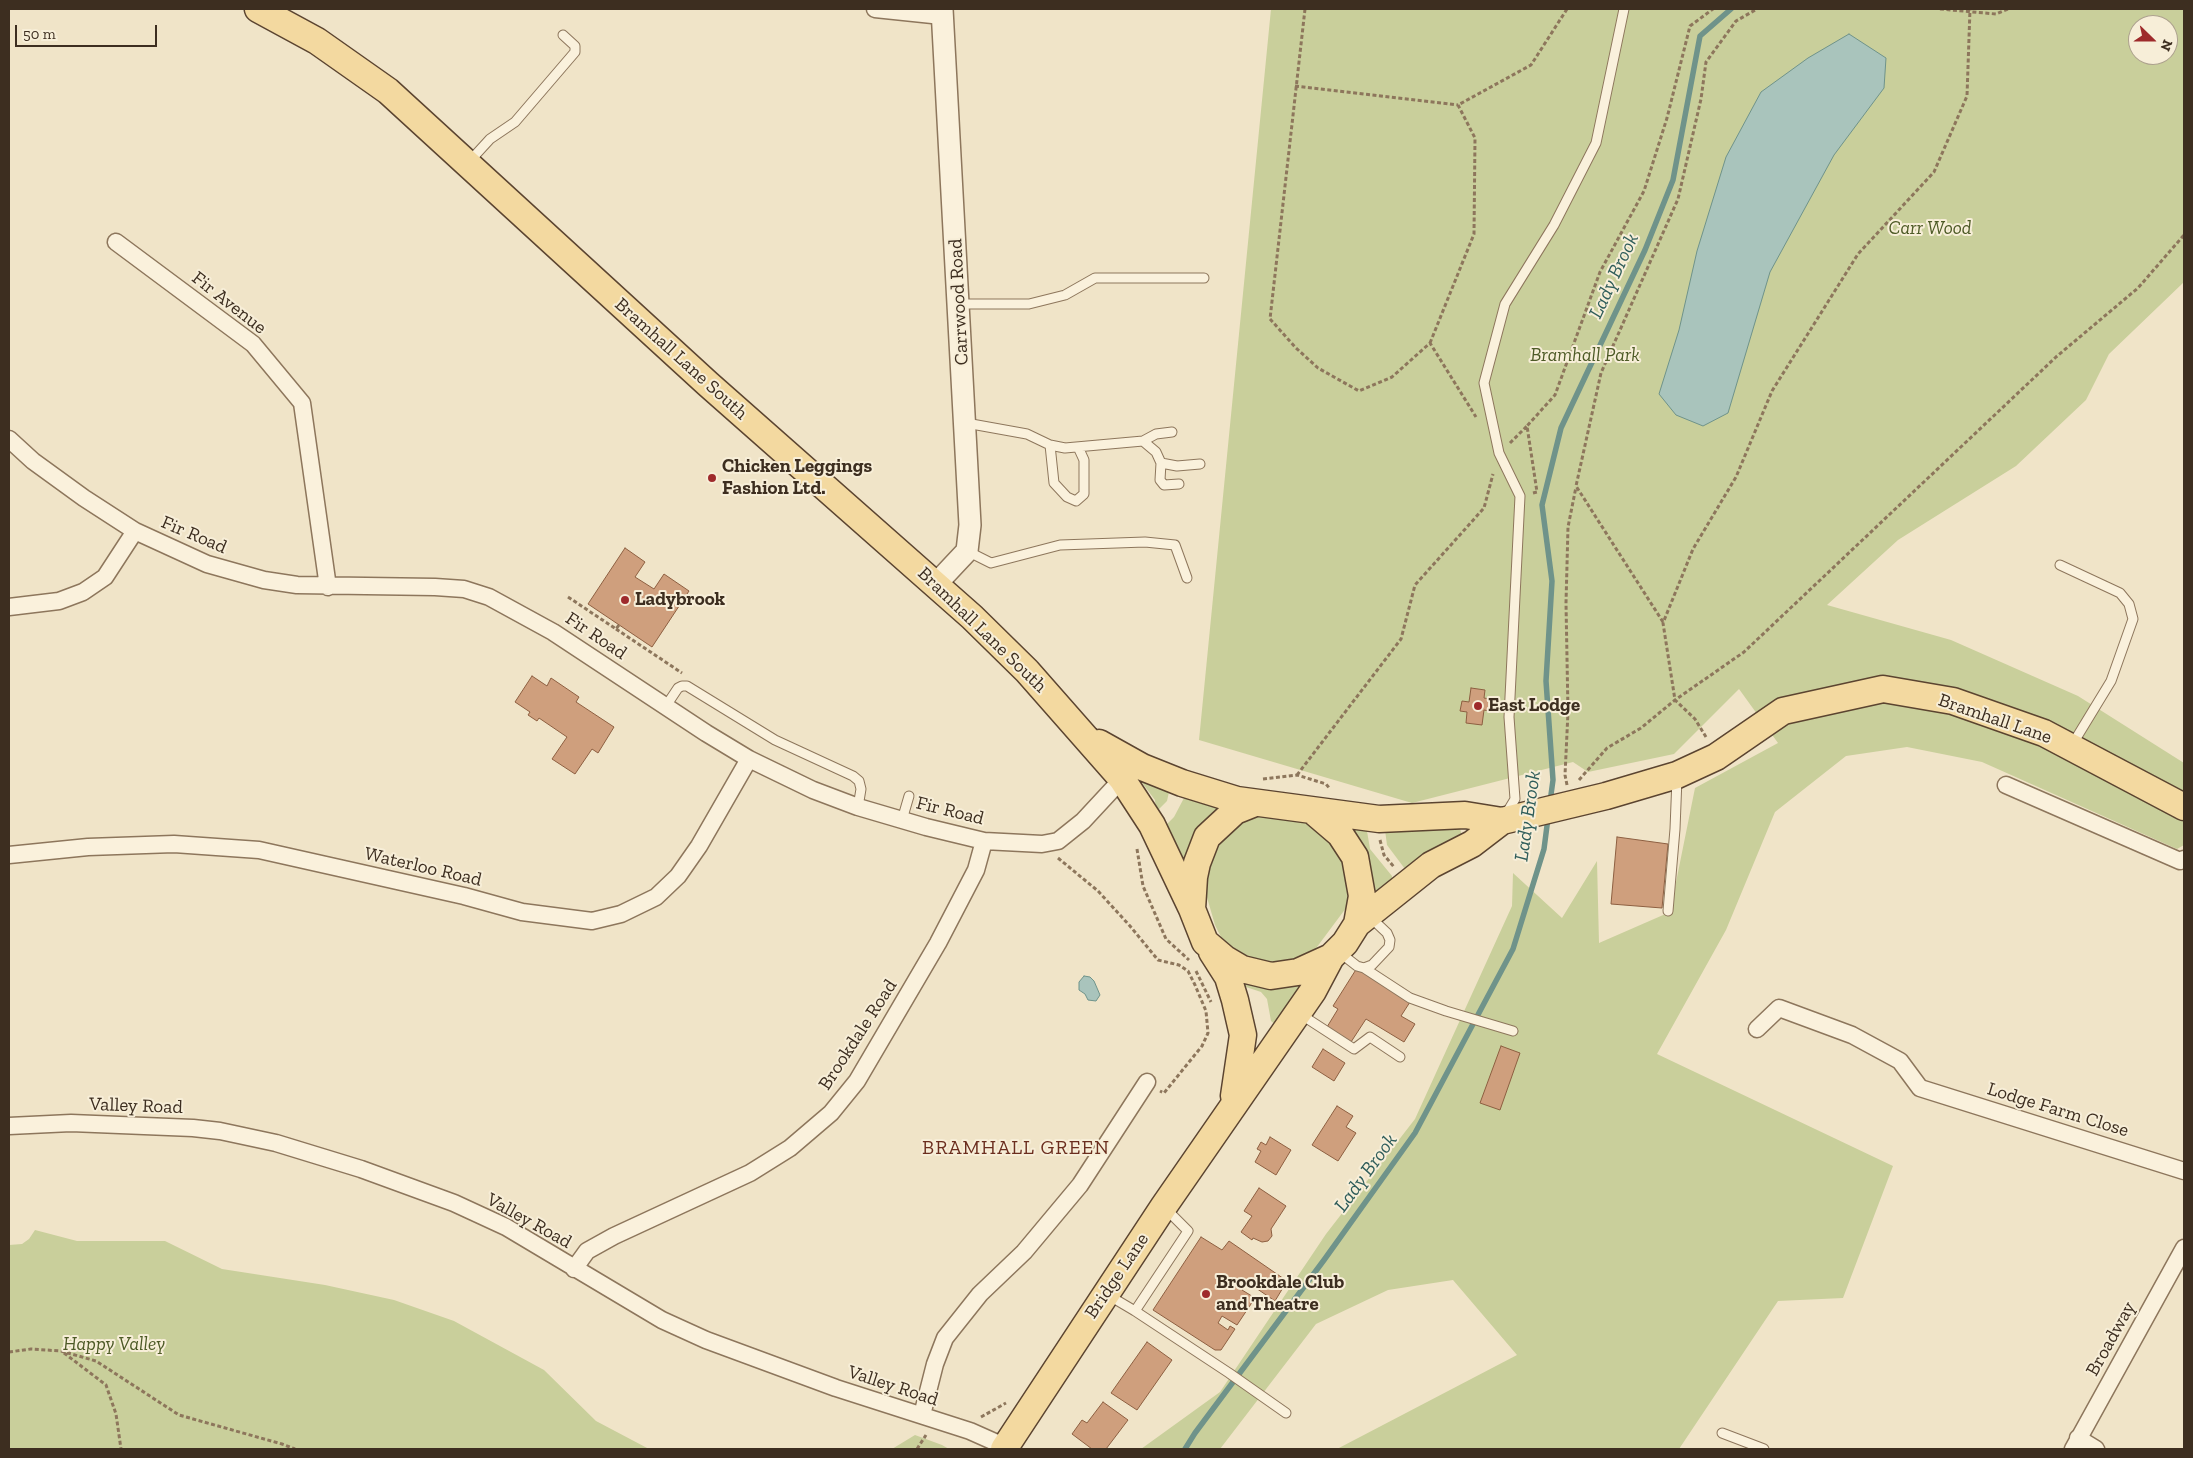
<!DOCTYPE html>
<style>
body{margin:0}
#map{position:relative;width:2193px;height:1458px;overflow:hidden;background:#f0e4c8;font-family:"Zilla Slab",serif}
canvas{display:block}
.frame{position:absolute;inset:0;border:10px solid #3d2e20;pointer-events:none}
.north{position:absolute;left:2128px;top:15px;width:50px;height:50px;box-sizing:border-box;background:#f7eed8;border:1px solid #ada18e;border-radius:50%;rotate:112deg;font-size:14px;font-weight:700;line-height:20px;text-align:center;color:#3d2e20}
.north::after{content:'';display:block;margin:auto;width:18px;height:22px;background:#9e2a2b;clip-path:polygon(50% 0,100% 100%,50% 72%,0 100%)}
.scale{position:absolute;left:15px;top:25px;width:142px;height:22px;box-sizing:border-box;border:2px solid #3d2e20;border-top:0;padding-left:6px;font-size:15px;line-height:18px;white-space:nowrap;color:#3d2e20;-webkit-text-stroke:4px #f7eed8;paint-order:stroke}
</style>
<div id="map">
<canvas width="2193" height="1458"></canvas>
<div class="frame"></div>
<div class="north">N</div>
<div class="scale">50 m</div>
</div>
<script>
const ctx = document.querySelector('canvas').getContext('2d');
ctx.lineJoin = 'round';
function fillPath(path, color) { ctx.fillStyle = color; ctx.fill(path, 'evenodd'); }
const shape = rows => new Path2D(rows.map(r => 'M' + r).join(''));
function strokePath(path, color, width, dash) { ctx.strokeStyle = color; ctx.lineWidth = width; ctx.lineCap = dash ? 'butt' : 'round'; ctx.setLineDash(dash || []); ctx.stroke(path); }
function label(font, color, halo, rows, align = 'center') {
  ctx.font = font + ' "Zilla Slab",serif'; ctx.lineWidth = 4; ctx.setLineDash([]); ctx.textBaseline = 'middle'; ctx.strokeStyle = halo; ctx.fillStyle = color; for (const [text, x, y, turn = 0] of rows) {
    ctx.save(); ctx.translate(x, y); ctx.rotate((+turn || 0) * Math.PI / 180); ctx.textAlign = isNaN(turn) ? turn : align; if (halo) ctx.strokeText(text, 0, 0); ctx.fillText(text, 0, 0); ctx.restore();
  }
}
fillPath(shape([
 [1271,9,2184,9,2184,282,2109,354,2086,400,2016,466,1898,540,1827,605,1951,640,2078,696,2184,763,2184,845,2177,849,1982,762,1907,747,1846,756,1775,812,1726,930,1657,1054,1893,1166,1843,1298,1778,1301,1679,1449,1337,1449,1517,1355,1453,1280,1388,1290,1316,1324,1220,1449,1141,1449,1220,1392,1326,1234,1415,1119,1512,906,1513,873,1562,918,1597,861,1599,943,1670,912,1695,788,1778,743,1739,689,1674,754,1588,772,1573,762,1412,803,1199,740],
 [2138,25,2168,25,2168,55,2138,55],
 [1140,780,1169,792,1167,801,1156,812,1155,800],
 [1188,796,1217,807,1217,809,1201,826,1184,866,1164,827,1174,817,1184,798],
 [1257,813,1312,822,1343,847,1352,897,1346,908,1314,951,1296,961,1276,963,1258,961,1237,952,1222,939,1215,925,1204,887,1207,856,1220,833],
 [1459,822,1462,838,1405,869,1387,845,1385,830],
 [1366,825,1370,849,1392,876,1392,882,1375,897,1362,844,1352,828],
 [1243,979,1301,984,1276,1025,1271,1021,1267,999,1261,992,1243,986],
 [35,1230,77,1241,165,1241,222,1269,325,1285,394,1300,454,1321,544,1370,596,1421,649,1449,9,1449,9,1245,22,1244,29,1239],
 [915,1435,942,1445,949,1449,892,1449]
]), '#c9cf9b');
const water = shape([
 [1849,34,1886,58,1884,88,1834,155,1770,272,1728,413,1703,426,1676,415,1659,394,1679,330,1697,251,1726,157,1761,92,1808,58,1849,34],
 [1084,976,1090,977,1094,981,1100,995,1096,1001,1088,1000,1085,994,1079,990,1079,982,1084,976]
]);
fillPath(water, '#a9c4bc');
strokePath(water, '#6f938a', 1);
strokePath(shape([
 [1550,802,1553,780,1546,681,1552,581,1542,505,1561,428,1645,250,1673,180,1700,36,1731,9],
 [1185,1449,1195,1433,1324,1260,1415,1133,1513,949,1544,849,1548,818]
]), '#6f938a', 5.5);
const building = shape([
 [625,548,645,562,635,577,654,589,664,574,689,591,652,647,588,604,625,548],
 [532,676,547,686,551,678,579,697,576,702,614,727,598,753,592,749,575,774,552,759,567,737,539,718,537,721,528,715,530,712,515,702,532,676],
 [1471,688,1485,690,1484,698,1496,700,1494,712,1484,710,1482,725,1466,723,1467,712,1460,711,1462,701,1469,702,1471,688],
 [1617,837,1668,844,1662,908,1611,904,1617,837],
 [1357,968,1410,1002,1401,1016,1415,1024,1404,1042,1366,1019,1351,1042,1327,1027,1338,1009,1333,1006,1357,968],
 [1501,1046,1520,1053,1500,1110,1480,1103,1501,1046],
 [1323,1049,1345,1063,1334,1081,1312,1067,1323,1049],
 [1337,1106,1353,1116,1346,1127,1356,1133,1338,1161,1312,1145,1337,1106],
 [1270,1137,1291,1150,1276,1175,1255,1162,1261,1151,1257,1149,1261,1142,1266,1145,1270,1137],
 [1259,1188,1286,1206,1271,1229,1272,1236,1268,1241,1262,1242,1253,1238,1252,1240,1241,1232,1252,1216,1244,1211,1259,1188],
 [1201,1237,1222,1250,1229,1241,1287,1281,1275,1301,1247,1282,1242,1290,1255,1298,1237,1325,1222,1316,1218,1323,1228,1330,1230,1326,1235,1329,1221,1350,1215,1350,1153,1310,1201,1237],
 [1147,1342,1172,1360,1137,1410,1111,1393,1147,1342],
 [1103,1402,1128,1420,1106,1449,1092,1449,1072,1434,1082,1420,1087,1423,1103,1402]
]);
fillPath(building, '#cf9f7d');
strokePath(building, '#8d5f41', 1);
const service = shape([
 [468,163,490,139,515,122,575,52,575,46,563,35],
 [959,304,1029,304,1065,295,1095,278,1204,278],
 [966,423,1027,434,1050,445,1065,448,1143,441,1156,452,1161,463,1177,466,1200,464],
 [1143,441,1156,434,1172,432],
 [1050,445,1054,483,1067,497,1076,501,1084,494,1084,460,1078,447],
 [1161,463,1160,480,1164,485,1179,484],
 [967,551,991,563,1060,545,1145,542,1175,545,1187,578],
 [2060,565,2120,593,2129,604,2133,619,2111,681,2072,745],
 [666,706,678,688,682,686,687,686,775,740,853,776,859,781,861,789,858,807],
 [1506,814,1515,799,1509,717,1520,496,1499,453,1484,383,1505,304,1554,225,1596,143,1624,9],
 [902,820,909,796],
 [1668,911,1675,829,1677,778],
 [1339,952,1357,966,1364,968,1372,965,1389,947,1390,940,1387,933,1369,916],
 [1364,968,1410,998,1446,1011,1513,1031],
 [1300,1014,1354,1049,1370,1037,1400,1057],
 [1108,1295,1135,1311,1188,1231,1165,1208],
 [1135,1311,1229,1373,1286,1413],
 [1722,1433,1764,1449]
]);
const minor = shape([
 [875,9,942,16],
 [116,242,253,344,302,403,328,587],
 [9,439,33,461,84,498,135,531,207,564,264,580,297,585,435,587,464,589,489,597,553,632,706,733,749,759,813,790,858,807,926,827,984,841,1042,844,1058,841,1083,821,1122,779,1129,775],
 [9,607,59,601,83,592,105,577,135,531],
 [2006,785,2180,861,2184,859],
 [9,855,88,847,174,844,259,850,464,896,522,912,592,921,621,914,656,897,678,876,699,846,749,759],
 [1757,1029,1779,1008,1852,1035,1900,1061,1920,1088,2184,1171],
 [9,1126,71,1123,193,1128,220,1131,276,1143,361,1169,454,1203,506,1227,662,1320,706,1340,836,1388,970,1431,1006,1447],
 [574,1269,587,1251,614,1236,750,1173,790,1148,831,1113,857,1081,938,943,976,870,984,841],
 [922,1415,935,1364,945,1338,980,1294,1024,1252,1080,1185,1147,1082],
 [2078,1438,2096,1449],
 [2073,1449,2184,1248]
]);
const tertiary = shape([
 [936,584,967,551,970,525,942,9]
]);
const primary = shape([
 [258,9,317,41,388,91,708,384,972,617,1027,671,1122,779,1152,825,1192,909],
 [1099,743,1142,767,1182,783,1237,800,1379,819,1465,815,1502,821],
 [1255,803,1235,811,1207,837,1197,863,1194,877,1192,909,1205,942,1225,959,1242,969,1271,976,1298,972,1331,957,1345,943,1357,924,1362,896,1355,857,1340,834,1313,811],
 [1357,924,1431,865,1472,844,1502,821,1606,796,1677,775,1716,757,1783,711,1883,689,1953,701,2044,733,2184,807],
 [1212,952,1228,977,1235,1000,1243,1035,1234,1096],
 [1004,1449,1164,1206,1313,991,1331,957]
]);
strokePath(service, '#8d765c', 11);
strokePath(minor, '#8d765c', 19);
strokePath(tertiary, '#8d765c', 24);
strokePath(primary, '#5b4430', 29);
strokePath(shape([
 [1305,9,1270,319,1296,348,1318,368,1359,391,1392,377,1430,343,1476,417],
 [1940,9,1996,14,2008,9],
 [1295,86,1458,105],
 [1430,343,1474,234,1475,138,1458,105,1531,65,1567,9],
 [1510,443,1527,426],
 [1533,493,1537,492,1527,426,1555,395,1600,272,1644,191,1667,118,1690,26,1713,9],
 [568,597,616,629,619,625],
 [1663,622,1576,486,1601,373,1678,199,1701,99,1706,62,1736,21,1757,9],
 [616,629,682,673],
 [1706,737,1695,719,1675,700,1663,623,1693,549,1736,477,1772,391,1858,254,1934,172,1967,96,1970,9],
 [1297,775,1401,639,1415,585,1484,508,1493,474],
 [1263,779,1297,775,1326,784,1330,789],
 [1579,780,1607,748,1641,728,1675,700,1744,652,2056,357,2138,288,2184,235],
 [1567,785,1565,775,1568,712,1566,603,1568,527,1576,487],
 [1380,840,1384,855,1394,867],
 [1137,849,1143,886,1166,939,1189,960],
 [1058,858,1098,891,1130,926,1158,960,1179,965,1188,971,1195,985,1206,1011,1208,1033,1202,1046,1164,1093,1160,1091],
 [1196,971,1211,1002],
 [9,1352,31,1349,61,1351,96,1361,179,1415,282,1444,295,1449],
 [64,1353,106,1385,116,1414,121,1449],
 [981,1417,1006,1403],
 [917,1449,926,1435]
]), '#8d765c', 3, [4, 2.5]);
strokePath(service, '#faf1dc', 9);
strokePath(minor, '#faf1dc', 16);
strokePath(tertiary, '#faf1dc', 21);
strokePath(primary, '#f3d9a0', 26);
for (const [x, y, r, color] of [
 [712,478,5,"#9e2a2b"],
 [625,600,5,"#9e2a2b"],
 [1478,706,5,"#9e2a2b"],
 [1206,1294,5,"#9e2a2b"]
]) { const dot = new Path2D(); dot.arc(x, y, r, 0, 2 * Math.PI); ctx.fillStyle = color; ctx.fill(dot); strokePath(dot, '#f7eed8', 2); }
label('italic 19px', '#4d5a26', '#f7eed8', [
 ["Carr Wood",1930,229],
 ["Bramhall Park",1585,356],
 ["Happy Valley",114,1345]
]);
label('19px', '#3d2e20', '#f7eed8', [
 ["Carrwood Road",959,302,-93],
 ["Fir Avenue",229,303,38],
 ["Bramhall Lane South",681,359,42],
 ["Fir Road",194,535,23],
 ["Bramhall Lane South",982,630,44],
 ["Fir Road",596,636,34],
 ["Bramhall Lane",1995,719,19],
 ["Fir Road",950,811,14],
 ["Waterloo Road",423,867,13],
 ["Brookdale Road",858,1035,-57],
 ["Valley Road",136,1106,2],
 ["Lodge Farm Close",2058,1110,17],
 ["Valley Road",529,1221,29],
 ["Bridge Lane",1117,1276,-56],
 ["Broadway",2111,1339,-61],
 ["Valley Road",893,1386,18]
]);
label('bold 19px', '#3d2e20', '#f7eed8', [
 ["Chicken Leggings",722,467],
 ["Fashion Ltd.",722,489],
 ["Ladybrook",635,600],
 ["East Lodge",1488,706],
 ["Brookdale Club",1216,1283],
 ["and Theatre",1216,1305]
], 'left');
label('italic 20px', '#2f5d5a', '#f7eed8', [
 ["Lady Brook",1614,276,-65],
 ["Lady Brook",1528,816,-82],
 ["Lady Brook",1366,1173,-54]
]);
ctx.letterSpacing = '1px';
label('20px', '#6b2e1e', '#f7eed8', [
 ["BRAMHALL GREEN",1016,1148]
]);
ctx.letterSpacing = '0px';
</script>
